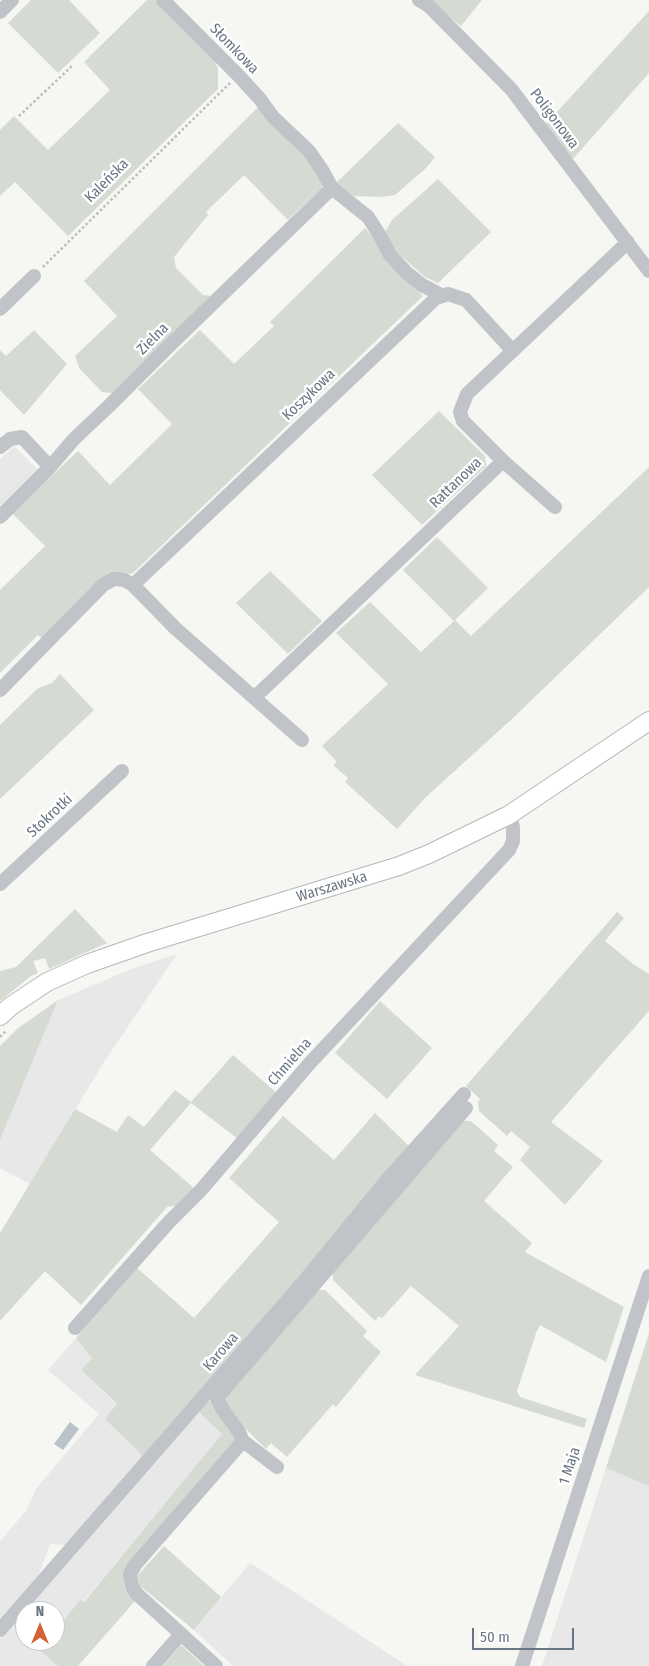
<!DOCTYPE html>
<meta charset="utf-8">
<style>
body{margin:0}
#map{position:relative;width:649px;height:1666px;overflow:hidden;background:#f6f6f3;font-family:"Fira Sans Condensed",sans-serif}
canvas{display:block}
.north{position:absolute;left:15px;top:1601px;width:50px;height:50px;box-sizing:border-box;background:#fff;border:1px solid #c3c8cd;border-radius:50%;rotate:0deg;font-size:14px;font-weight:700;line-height:20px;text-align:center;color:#687582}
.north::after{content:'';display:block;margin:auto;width:18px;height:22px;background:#d46135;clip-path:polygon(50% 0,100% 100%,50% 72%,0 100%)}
.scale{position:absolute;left:472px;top:1628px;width:102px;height:22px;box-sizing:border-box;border:2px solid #687582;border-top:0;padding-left:6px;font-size:15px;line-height:18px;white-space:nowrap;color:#687582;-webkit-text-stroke:4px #fff;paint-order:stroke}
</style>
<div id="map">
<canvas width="649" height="1666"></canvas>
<div class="north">N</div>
<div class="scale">50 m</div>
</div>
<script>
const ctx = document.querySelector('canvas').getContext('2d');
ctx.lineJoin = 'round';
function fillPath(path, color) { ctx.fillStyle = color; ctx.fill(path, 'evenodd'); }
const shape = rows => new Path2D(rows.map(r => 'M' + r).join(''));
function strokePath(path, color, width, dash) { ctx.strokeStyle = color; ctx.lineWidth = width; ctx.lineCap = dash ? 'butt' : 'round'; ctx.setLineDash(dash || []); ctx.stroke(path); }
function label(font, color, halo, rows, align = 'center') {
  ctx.font = font + ' "Fira Sans Condensed",sans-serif'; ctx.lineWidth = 5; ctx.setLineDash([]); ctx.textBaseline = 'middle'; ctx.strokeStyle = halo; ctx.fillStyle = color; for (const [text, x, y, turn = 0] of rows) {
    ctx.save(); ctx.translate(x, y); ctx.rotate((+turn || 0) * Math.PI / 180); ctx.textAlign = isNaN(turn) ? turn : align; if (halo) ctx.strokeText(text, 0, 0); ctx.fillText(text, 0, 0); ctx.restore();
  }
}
fillPath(shape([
 [14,446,39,471,0,507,0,459],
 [177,954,104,1062,30,1184,0,1168,0,1140,58,1000,134,968],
 [76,1338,92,1358,81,1370,117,1405,144,1457,69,1545,50,1544,35,1585,0,1624,0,1541,26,1511,36,1489,99,1414,48,1370],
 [197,1410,223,1434,83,1602,80,1600,55,1631,55,1611,25,1611,25,1641,46,1641,39,1650,58,1666,0,1666,0,1639],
 [606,1468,649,1486,649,1666,542,1666],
 [250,1563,366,1639,407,1666,233,1666,194,1630]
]), '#e7e8e7');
fillPath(shape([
 [31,0,69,0,100,33,58,73,8,23],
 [147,0,155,0,165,8,212,57,218,68,218,89,68,236,15,182,0,196,0,130,14,116,48,150,110,90,84,62],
 [428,0,482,0,461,26],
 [649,11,649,73,572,160,546,124],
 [259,106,315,166,322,178,322,188,288,220,244,175,206,212,208,215,174,257,176,268,203,295,212,296,112,393,102,392,79,368,75,356,117,316,84,281],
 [398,123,435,157,426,168,395,195,382,197,354,196,336,183],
 [438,179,491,232,438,283,425,277,393,249,384,234,392,220],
 [365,228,423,296,133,573,127,575,123,574,43,640,38,635,0,673,0,590,45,546,12,513,78,451,110,485,172,424,138,389,200,330,234,364,274,326,270,322],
 [34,330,67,364,24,415,0,390,0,350,6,356],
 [439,411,485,456,486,466,422,525,372,475],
 [649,467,649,587,513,718,426,797,397,829,345,782,348,778,333,765,337,762,322,746,388,684,336,633,370,602,421,652,454,621,403,570,437,537,488,588,455,620,471,636],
 [270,571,322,621,288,654,236,603],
 [60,674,94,710,0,799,0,725,38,688,52,683],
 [75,909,107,943,49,969,45,958,33,961,38,973,31,976,0,1001,0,971,16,967],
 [617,912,624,918,605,941,633,964,649,974,649,1011,551,1122,603,1161,565,1205,520,1160,530,1147,511,1131,507,1136,479,1111,478,1102,480,1099,466,1086],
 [58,1000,0,1140,0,1046,17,1029],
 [380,1001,432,1048,387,1099,335,1053],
 [233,1055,278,1094,238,1139,191,1103,150,1150,195,1189,181,1205,167,1207,81,1305,45,1271,0,1321,0,1233,75,1109,117,1132,128,1115,144,1127,175,1090,191,1102],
 [375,1113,411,1148,144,1457,105,1419,117,1404,81,1370,92,1358,76,1338,137,1268,194,1318,279,1222,229,1178,283,1116,334,1160],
 [461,1121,471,1121,498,1145,494,1151,513,1167,484,1201,532,1243,525,1252,624,1307,606,1362,540,1325,536,1333,517,1391,520,1397,587,1419,584,1428,415,1375,459,1326,411,1286,382,1318,379,1316,375,1321,333,1280,333,1270],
 [316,1290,325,1290,367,1331,363,1336,381,1352,336,1407,333,1404,287,1457,271,1443,266,1449,227,1410,226,1395],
 [649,1333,649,1486,606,1468],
 [212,1401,235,1436,234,1445,125,1574,124,1583,125,1588,135,1601,78,1666,58,1666,39,1650,46,1641,55,1641,55,1631,80,1600,84,1602,222,1434,197,1410,204,1402],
 [164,1546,221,1597,194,1630,139,1585,138,1575],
 [181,1645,204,1666,163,1666]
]), '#d5dbd3');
fillPath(shape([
 [70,1422,79,1429,63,1450,54,1444]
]), '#bac3c9');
const major = shape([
 [0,1016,11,1006,47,982,87,964,147,943,399,866,429,854,509,815,649,721]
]);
strokePath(major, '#b4b7bb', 20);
strokePath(shape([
 [19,116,72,66],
 [43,267,230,83],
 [0,1037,6,1031]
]), '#babcbf', 2.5, [2.5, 2.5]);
strokePath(shape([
 [163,0,238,75,260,99,273,117,309,151,322,170,332,188,368,217,379,234,390,255,407,273,422,285,443,296],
 [419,0,429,6,511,89,649,271],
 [0,12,12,0],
 [0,309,34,276],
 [0,447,10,439,22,437,50,467],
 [503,461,555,507],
 [0,517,50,467,74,439,109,406,169,346,332,188],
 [133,585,436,298,448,294,466,300,512,350],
 [0,690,103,585,114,579,124,580,133,585,175,628,302,740],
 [254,698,503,461,463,421,460,412,467,394,628,242],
 [0,884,122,771],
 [75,1328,168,1223,201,1190,309,1064,509,850,513,841,513,827,509,815],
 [213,1390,223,1410,239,1432,243,1441,277,1467],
 [217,1398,466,1108],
 [0,1630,305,1280,386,1181,464,1094],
 [153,1666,181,1634],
 [216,1666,136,1593,132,1586,130,1574,135,1565,243,1441],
 [522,1666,649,1276]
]), '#c0c3c7', 14);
strokePath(major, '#fff', 18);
label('15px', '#687582', '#fff', [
 ["Słomkowa",234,49,46],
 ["Poligonowa",554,119,53],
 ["Kaleńska",107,181,-45],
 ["Zielna",153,339,-45],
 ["Koszykowa",309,395,-44],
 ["Rattanowa",456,483,-44],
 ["Stokrotki",50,816,-43],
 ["Warszawska",332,887,-17],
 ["Chmielna",290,1062,-49],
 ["Karowa",221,1352,-49],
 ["1 Maja",570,1466,-72]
]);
</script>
